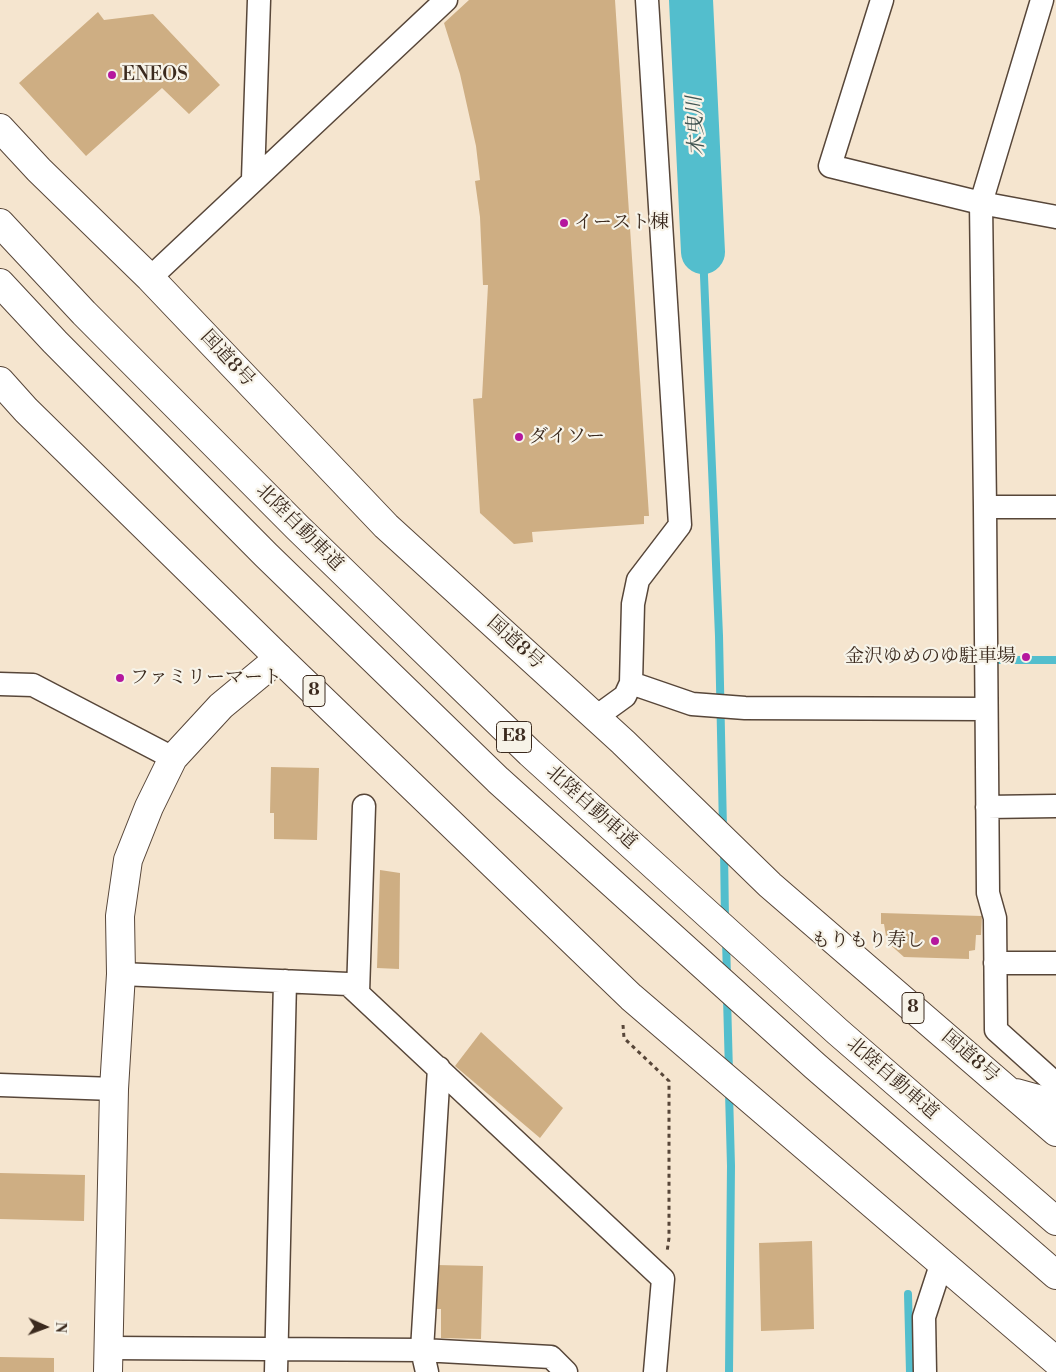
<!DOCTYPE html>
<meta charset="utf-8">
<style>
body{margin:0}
#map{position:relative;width:1056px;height:1372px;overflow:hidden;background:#f5e5cf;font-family:"Libre Bodoni",serif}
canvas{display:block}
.north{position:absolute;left:20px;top:1302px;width:50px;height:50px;-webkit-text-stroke:4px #f7f3e8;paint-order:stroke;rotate:92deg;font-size:14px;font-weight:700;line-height:20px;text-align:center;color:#3b2a1e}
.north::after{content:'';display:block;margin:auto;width:18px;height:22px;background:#3b2a1e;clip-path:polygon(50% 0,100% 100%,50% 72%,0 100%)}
</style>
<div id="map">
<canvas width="1056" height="1372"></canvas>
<div class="north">N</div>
</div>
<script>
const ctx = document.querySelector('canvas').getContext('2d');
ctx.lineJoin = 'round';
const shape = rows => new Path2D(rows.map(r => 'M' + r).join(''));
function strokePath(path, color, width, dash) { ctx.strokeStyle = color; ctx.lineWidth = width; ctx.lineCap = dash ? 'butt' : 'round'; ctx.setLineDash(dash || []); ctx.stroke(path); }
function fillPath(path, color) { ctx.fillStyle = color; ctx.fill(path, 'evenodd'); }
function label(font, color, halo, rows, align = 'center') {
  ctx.font = font + ' "Libre Bodoni","Noto Serif JP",serif'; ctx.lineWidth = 4.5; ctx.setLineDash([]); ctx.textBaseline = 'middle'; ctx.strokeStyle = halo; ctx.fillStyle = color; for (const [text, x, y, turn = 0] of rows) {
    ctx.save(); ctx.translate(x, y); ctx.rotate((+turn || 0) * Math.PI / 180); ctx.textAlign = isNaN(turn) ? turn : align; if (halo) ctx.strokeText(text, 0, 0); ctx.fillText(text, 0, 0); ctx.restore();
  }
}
strokePath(shape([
 [703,252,719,636,723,830],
 [999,660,1056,660],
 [724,849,725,920],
 [726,939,727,978],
 [727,997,729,1073],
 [908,1294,910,1372],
 [729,1372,731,1166,729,1092]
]), '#53becd', 8);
strokePath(shape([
 [691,0,703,252]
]), '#53becd', 44);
fillPath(shape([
 [469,0,615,0,649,516,644,516,644,524,532,532,533,542,514,544,480,513,473,399,482,398,488,285,483,285,480,217,475,181,480,180,476,146,460,74,444,23],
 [98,12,104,20,153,14,220,85,189,114,162,88,86,156,19,83],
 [271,767,319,768,317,840,274,839,274,813,270,813],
 [380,870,400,873,399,969,377,968],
 [881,913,982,916,981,935,976,935,975,950,969,951,969,959,904,957,887,942,884,924,881,924],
 [481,1032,563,1108,540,1138,455,1066],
 [0,1173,85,1175,84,1221,0,1219],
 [812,1241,814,1329,761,1331,759,1243],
 [436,1265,483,1266,481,1339,441,1338,441,1309,435,1309],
 [0,1357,54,1358,54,1372,0,1372]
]), '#ceae83');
const minor = shape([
 [882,0,830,166,981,203,985,507,1056,507],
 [1042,0,981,203,1056,217],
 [253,179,259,0],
 [150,278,446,0],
 [985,507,988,893,995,918,996,1030,1056,1084],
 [631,683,692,704,745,708,986,709],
 [0,684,33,685,173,758],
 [596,717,625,696,631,683,633,604,638,580,680,525,647,0],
 [987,807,1056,806],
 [995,963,1056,963],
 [121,974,348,984,663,1279,655,1372],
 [358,993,364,806],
 [0,1085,114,1089],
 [110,1348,422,1350,551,1357,566,1372],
 [276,1372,285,981],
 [427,1372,422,1350,439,1068],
 [925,1372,924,1317,941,1265]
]);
const tertiary = shape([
 [108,1372,114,1089,121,974,120,916,128,860,149,807,173,758,221,706,279,658]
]);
const trunk = shape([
 [0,128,39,170,150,278,386,526,623,742,770,885,1056,1132],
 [0,381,26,410,279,658,631,997,1056,1361],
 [1016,1093,1056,1104]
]);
const motorway = shape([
 [0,223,84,313,298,528,530,753,838,1032,1056,1221],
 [0,283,55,342,266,555,498,780,815,1066,1056,1275]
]);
strokePath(minor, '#574639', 25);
strokePath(tertiary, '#574639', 30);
strokePath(trunk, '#574639', 30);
strokePath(motorway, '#574639', 30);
strokePath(shape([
 [623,1025,624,1038,669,1081,669,1238,667,1252]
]), '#574639', 3, [4, 4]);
strokePath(minor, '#fff', 22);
strokePath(tertiary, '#fff', 28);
strokePath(trunk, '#fff', 28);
strokePath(motorway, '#fff', 28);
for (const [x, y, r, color] of [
 [112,75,5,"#b5179e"],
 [564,223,5,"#b5179e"],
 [519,437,5,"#b5179e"],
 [1026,657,5,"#b5179e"],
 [120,678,5,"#b5179e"],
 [935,941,5,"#b5179e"]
]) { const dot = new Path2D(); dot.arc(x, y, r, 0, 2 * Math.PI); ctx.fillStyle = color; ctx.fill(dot); strokePath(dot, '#f7f3e8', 2); }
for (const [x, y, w] of [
 [314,691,22],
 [514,737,35],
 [913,1008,22]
]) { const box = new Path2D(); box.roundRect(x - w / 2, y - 15.5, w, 31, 4); ctx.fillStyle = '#f7f3e8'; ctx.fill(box); strokePath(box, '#3b2a1e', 1); }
label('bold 18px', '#3b2a1e', null, [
 ["8",314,691],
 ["E8",514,737],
 ["8",913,1008]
]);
label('19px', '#3b2a1e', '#f7f3e8', [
 ["ENEOS",122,75],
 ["イースト棟",574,223],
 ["ダイソー",529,437],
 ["金沢ゆめのゆ駐車場",1016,657,"right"],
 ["ファミリーマート",130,678],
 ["もりもり寿し",925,941,"right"]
], 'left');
label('19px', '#3b2a1e', '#f7f3e8', [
 ["国道8号",227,359,47],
 ["北陸自動車道",299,528,45],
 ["国道8号",515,643,42],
 ["北陸自動車道",591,808,42],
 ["国道8号",970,1057,41],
 ["北陸自動車道",892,1079,41]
]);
label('italic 20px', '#425653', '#f7f3e8', [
 ["木曳川",697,126,-93]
]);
</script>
